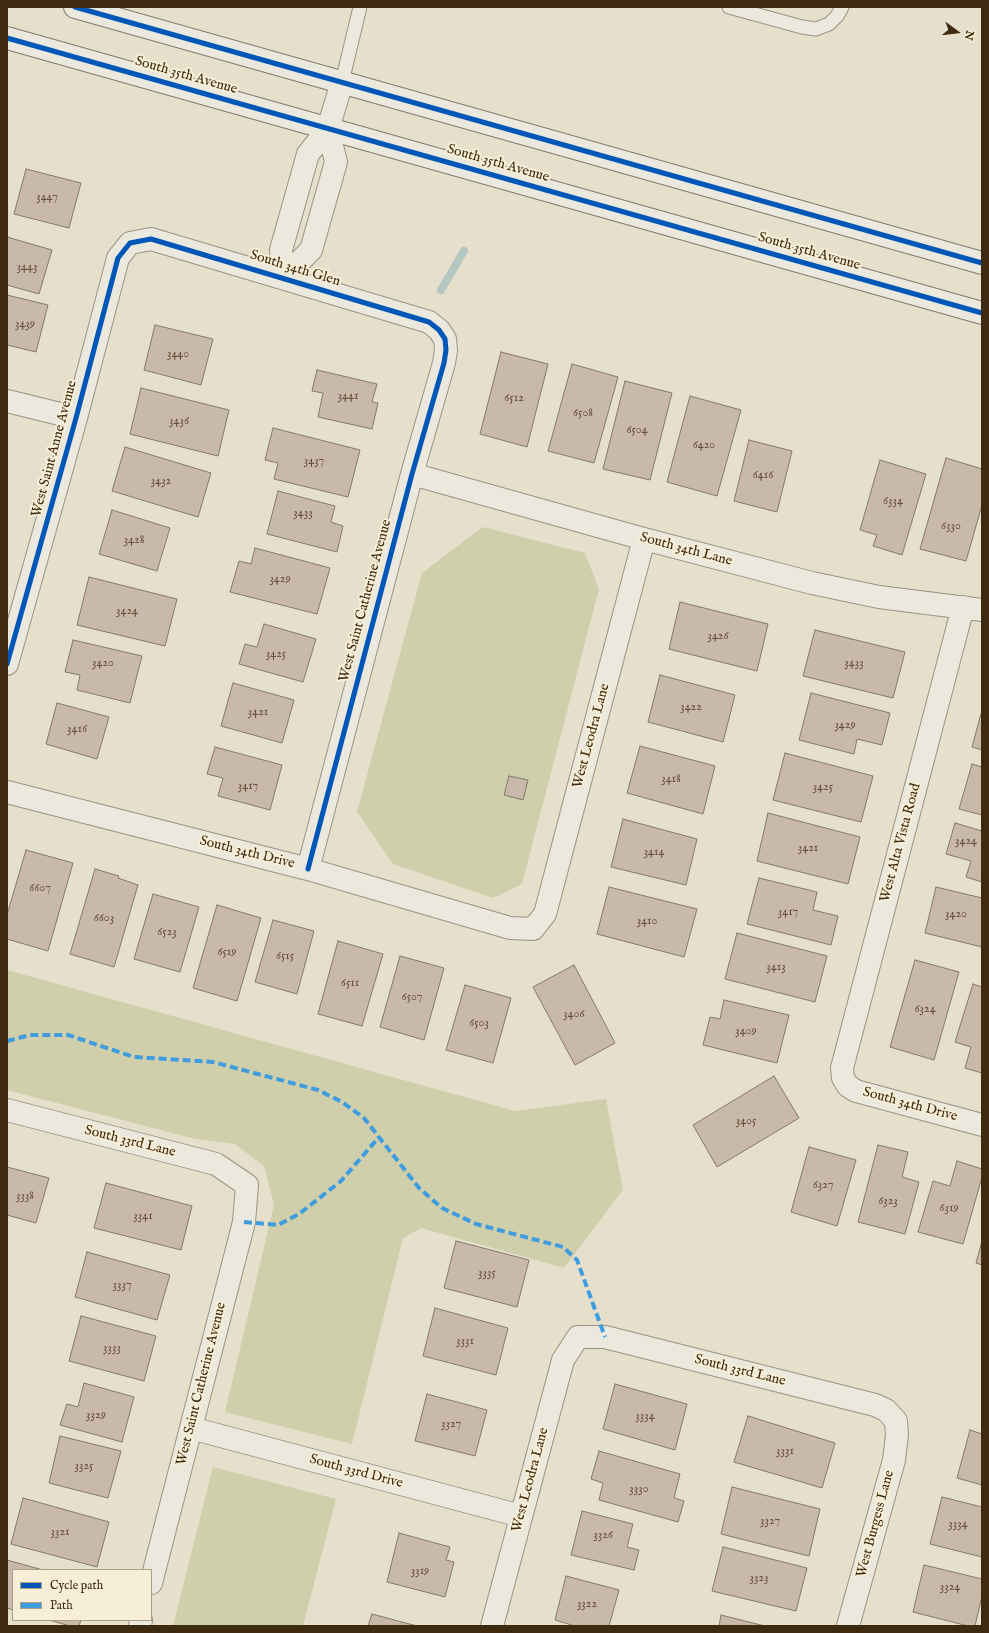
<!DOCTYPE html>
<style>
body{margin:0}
#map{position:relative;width:989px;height:1633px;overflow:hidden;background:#e6dfcb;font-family:"IM FELL English",serif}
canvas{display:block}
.frame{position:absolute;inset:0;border:8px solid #3e2a0e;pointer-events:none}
.legend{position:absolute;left:12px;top:1569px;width:140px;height:52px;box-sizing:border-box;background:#f6eed6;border:1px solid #aca086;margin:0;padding:5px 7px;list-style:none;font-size:12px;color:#3e2a0e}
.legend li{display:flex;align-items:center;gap:8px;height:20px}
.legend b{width:20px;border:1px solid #aca086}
.north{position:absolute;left:937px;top:12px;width:40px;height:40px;-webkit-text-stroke:3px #f6eed6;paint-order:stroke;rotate:105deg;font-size:11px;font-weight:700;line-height:16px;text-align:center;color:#3e2a0e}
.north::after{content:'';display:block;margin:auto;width:14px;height:18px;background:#3e2a0e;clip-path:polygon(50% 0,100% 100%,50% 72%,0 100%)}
</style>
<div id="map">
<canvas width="989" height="1633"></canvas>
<div class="frame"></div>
<ul class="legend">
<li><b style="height:5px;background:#0057b8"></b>Cycle path</li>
<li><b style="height:5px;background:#3f9cde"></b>Path</li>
</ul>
<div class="north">N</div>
</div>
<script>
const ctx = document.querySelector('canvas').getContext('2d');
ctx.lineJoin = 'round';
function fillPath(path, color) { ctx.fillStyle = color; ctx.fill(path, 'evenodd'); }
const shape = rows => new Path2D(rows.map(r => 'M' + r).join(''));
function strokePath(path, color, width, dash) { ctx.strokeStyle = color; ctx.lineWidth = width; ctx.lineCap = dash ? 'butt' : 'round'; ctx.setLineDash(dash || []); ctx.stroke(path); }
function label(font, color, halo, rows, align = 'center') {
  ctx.font = font + ' "IM FELL English",serif'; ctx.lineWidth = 4; ctx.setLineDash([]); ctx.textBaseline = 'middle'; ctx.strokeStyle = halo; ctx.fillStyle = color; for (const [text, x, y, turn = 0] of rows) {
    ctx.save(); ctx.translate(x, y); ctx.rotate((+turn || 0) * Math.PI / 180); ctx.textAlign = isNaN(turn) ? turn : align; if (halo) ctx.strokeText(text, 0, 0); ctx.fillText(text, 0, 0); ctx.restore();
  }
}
fillPath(shape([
 [483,527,585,553,599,589,522,884,493,898,393,864,357,812,422,573],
 [7,970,515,1111,606,1099,623,1190,564,1268,421,1228,403,1238,352,1444,225,1412,274,1205,264,1166,235,1144,195,1139,7,1090],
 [213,1467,336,1499,303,1626,173,1626]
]), '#cfd0ab');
strokePath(shape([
 [441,290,464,251]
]), '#b4c7c0', 8);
const building = shape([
 [26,169,81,183,69,228,14,214,26,169],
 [7,237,52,250,39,294,7,285,7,237],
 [7,295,48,305,36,352,7,345,7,295],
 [155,325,213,339,201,385,144,370,155,325],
 [501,352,548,364,527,447,480,434,501,352],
 [572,364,618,377,594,463,548,451,572,364],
 [317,370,377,384,372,402,378,403,372,429,318,417,323,393,312,391,317,370],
 [625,381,672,393,650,480,603,469,625,381],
 [141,388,229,410,218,456,130,434,141,388],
 [690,396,741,410,717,496,667,482,690,396],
 [273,428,360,450,348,497,274,479,278,463,265,460,273,428],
 [749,440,792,451,777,512,734,501,749,440],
 [125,447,211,473,198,517,112,491,125,447],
 [946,458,982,469,982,505,966,561,920,549,946,458],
 [880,460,926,474,902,555,873,546,877,535,860,530,880,460],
 [278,491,335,506,331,522,343,526,337,552,267,534,278,491],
 [112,510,170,528,157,571,99,554,112,510],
 [255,548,330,568,317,614,230,592,239,561,251,564,255,548],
 [89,577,177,599,165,646,77,625,89,577],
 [680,602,768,624,757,671,669,649,680,602],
 [264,624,316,639,303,682,239,664,245,644,257,647,264,624],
 [815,630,905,652,893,698,803,676,815,630],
 [73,640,142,656,130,703,77,690,80,675,65,672,73,640],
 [660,675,735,695,723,742,648,722,660,675],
 [233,683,294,700,282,743,221,726,233,683],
 [811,693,890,713,882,745,857,739,854,754,799,740,811,693],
 [57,703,109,717,97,759,46,744,57,703],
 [982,710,982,750,972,747,982,710],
 [640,746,715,766,703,814,627,793,640,746],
 [215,747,282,765,270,810,218,796,223,778,207,774,215,747],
 [785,753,873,776,861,822,773,800,785,753],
 [972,764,982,767,982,815,959,809,972,764],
 [509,776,528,780,523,800,504,795,509,776],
 [768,813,860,837,848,884,757,861,768,813],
 [623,819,697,839,686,885,611,867,623,819],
 [955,823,982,831,982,882,966,877,971,861,946,854,955,823],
 [26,850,73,863,48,951,7,939,7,915,26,850],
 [95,869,119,876,118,878,138,885,114,967,70,954,95,869],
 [759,878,817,892,813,910,838,916,831,945,747,924,759,878],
 [609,887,697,909,684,957,597,934,609,887],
 [936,887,982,898,982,947,925,933,936,887],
 [153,894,199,907,180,972,134,959,153,894],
 [217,905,261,918,237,1001,193,988,217,905],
 [273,920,314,931,297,994,255,982,273,920],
 [737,933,827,956,815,1002,725,979,737,933],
 [338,941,383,954,362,1026,318,1014,338,941],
 [400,956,444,968,424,1040,380,1027,400,956],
 [915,960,959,972,934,1060,890,1047,915,960],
 [574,965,615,1043,575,1065,533,987,574,965],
 [973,984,982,987,982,1073,965,1068,971,1047,955,1042,973,984],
 [465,985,511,998,493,1063,446,1050,465,985],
 [724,1000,789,1015,777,1063,703,1045,710,1017,720,1019,724,1000],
 [774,1076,799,1118,717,1167,693,1125,774,1076],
 [878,1145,908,1152,902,1177,919,1182,905,1234,858,1222,878,1145],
 [809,1147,856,1160,837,1226,791,1212,809,1147],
 [957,1161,982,1169,982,1177,963,1244,918,1232,933,1181,950,1186,957,1161],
 [7,1167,49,1178,36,1223,7,1215,7,1167],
 [106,1183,192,1206,181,1250,94,1228,106,1183],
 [456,1241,529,1260,517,1307,444,1288,456,1241],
 [982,1241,982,1265,976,1263,982,1241],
 [87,1252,170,1275,157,1320,75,1297,87,1252],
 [435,1308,508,1328,496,1375,423,1356,435,1308],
 [81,1316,156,1336,144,1381,69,1361,81,1316],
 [84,1383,134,1397,122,1442,60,1425,67,1404,78,1407,84,1383],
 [615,1384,687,1404,675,1450,603,1429,615,1384],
 [427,1394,487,1410,475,1456,415,1441,427,1394],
 [748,1416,835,1443,822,1488,734,1462,748,1416],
 [970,1430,982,1434,982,1485,957,1478,970,1430],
 [60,1436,121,1451,108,1498,49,1483,60,1436],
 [599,1451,680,1474,674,1498,684,1501,678,1522,599,1500,603,1483,591,1479,599,1451],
 [732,1487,820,1509,809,1556,721,1534,732,1487],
 [942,1497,982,1507,982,1557,930,1544,942,1497],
 [23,1498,109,1522,97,1567,11,1544,23,1498],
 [582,1511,633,1524,627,1547,639,1550,634,1570,571,1555,582,1511],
 [399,1533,450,1547,446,1560,454,1562,445,1597,387,1582,399,1533],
 [723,1547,807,1568,796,1611,712,1591,723,1547],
 [7,1560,43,1570,13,1570,13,1610,7,1608,7,1560],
 [924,1565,982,1579,982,1596,975,1626,968,1626,913,1612,924,1565],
 [566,1576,619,1590,609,1626,575,1626,555,1620,566,1576],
 [372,1614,417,1626,368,1626,372,1614],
 [721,1615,765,1626,719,1626,721,1615],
 [49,1620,81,1620,79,1626,70,1626,49,1620]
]);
fillPath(building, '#c9b9ab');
strokePath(building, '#817a6c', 1);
const lane = shape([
 [729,7,802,27,816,29,829,24,837,16,842,7],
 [342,82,360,7]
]);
const street = shape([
 [283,278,281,250,308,154,328,129,342,82],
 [283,278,311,250,336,162,328,129],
 [7,401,76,418],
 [412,474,644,539,812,583,879,597,982,610],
 [963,607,842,1068,843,1078,848,1086,856,1091,982,1125],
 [7,664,76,418,118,258,130,243,151,239,429,322,439,330,445,339,446,350,444,363,412,474,308,869],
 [7,792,308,869,510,928,533,929,545,914,644,539],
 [7,1110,216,1164,247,1185,244,1222,151,1583],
 [191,1428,521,1516],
 [140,1626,141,1620],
 [492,1626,563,1360,578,1337,605,1337,875,1405,886,1410,896,1421,897,1435,894,1460,848,1626]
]);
const secondary = shape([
 [75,7,982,263],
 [7,38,982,313]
]);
strokePath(lane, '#9a9384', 15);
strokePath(street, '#9a9384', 24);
strokePath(secondary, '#817a6c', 24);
strokePath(lane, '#ebe8dd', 13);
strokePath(street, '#ebe8dd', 22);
strokePath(secondary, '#ebe8dd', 22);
strokePath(shape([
 [7,1041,30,1035,68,1035,134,1057,213,1062,318,1090,342,1102,364,1118,419,1188,442,1208,476,1224,563,1247,577,1260,605,1337],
 [244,1222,278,1225,299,1214,341,1181,379,1137]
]), '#3f9cde', 4, [8, 4]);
strokePath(shape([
 [75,7,982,263],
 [7,38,982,313],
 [7,664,76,418,118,258,130,243,151,239,429,322,439,330,445,339,446,350,444,363,412,474,308,869]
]), '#0057b8', 5);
label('12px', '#614e35', null, [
 ["3447",47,198],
 ["3443",27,268],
 ["3439",25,325],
 ["3440",178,355],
 ["3441",348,397],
 ["6512",514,399],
 ["6508",583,414],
 ["3436",179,422],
 ["6504",637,431],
 ["6420",704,446],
 ["3437",314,462],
 ["6416",763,476],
 ["3432",161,482],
 ["6334",893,502],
 ["3433",303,514],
 ["6330",951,527],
 ["3428",134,541],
 ["3429",280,580],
 ["3424",127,612],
 ["3426",718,637],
 ["3425",276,655],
 ["3420",103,664],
 ["3433",854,664],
 ["3422",691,708],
 ["3421",258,713],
 ["3429",845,726],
 ["3416",77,730],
 ["3418",671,780],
 ["3417",248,787],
 ["3425",823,788],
 ["3424",966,842],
 ["3421",808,849],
 ["3414",654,853],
 ["6607",40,889],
 ["3417",788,913],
 ["3420",956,915],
 ["6603",104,919],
 ["3410",647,922],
 ["6523",167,933],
 ["6519",227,953],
 ["6515",285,957],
 ["3413",776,968],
 ["6511",350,984],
 ["6507",412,998],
 ["6324",925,1010],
 ["3406",574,1015],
 ["6503",479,1024],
 ["3409",746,1032],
 ["3405",746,1122],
 ["6327",823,1186],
 ["3338",25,1197],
 ["6323",888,1202],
 ["6319",949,1209],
 ["3341",143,1217],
 ["3335",487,1274],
 ["3337",122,1286],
 ["3331",465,1342],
 ["3333",112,1349],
 ["3329",96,1416],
 ["3334",645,1417],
 ["3327",451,1425],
 ["3331",785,1452],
 ["3325",84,1467],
 ["3330",639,1490],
 ["3327",770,1522],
 ["3334",958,1525],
 ["3321",60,1533],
 ["3326",603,1536],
 ["3319",420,1572],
 ["3323",759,1579],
 ["3324",950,1588],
 ["3322",587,1605]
]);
label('14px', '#3e2a0e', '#f6eed6', [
 ["South 35th Avenue",186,76,16],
 ["South 35th Avenue",498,164,16],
 ["South 35th Avenue",809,252,16],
 ["South 34th Glen",295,269,17],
 ["West Saint Anne Avenue",55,449,-75],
 ["South 34th Lane",686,550,15],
 ["West Saint Catherine Avenue",366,601,-75],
 ["West Leodra Lane",592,736,-75],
 ["West Alta Vista Road",901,843,-75],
 ["South 34th Drive",247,853,14],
 ["South 34th Drive",910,1105,15],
 ["South 33rd Lane",130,1142,14],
 ["South 33rd Lane",740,1371,14],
 ["West Saint Catherine Avenue",202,1384,-76],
 ["South 33rd Drive",356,1472,15],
 ["West Leodra Lane",531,1480,-75],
 ["West Burgess Lane",876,1524,-75]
]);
</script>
